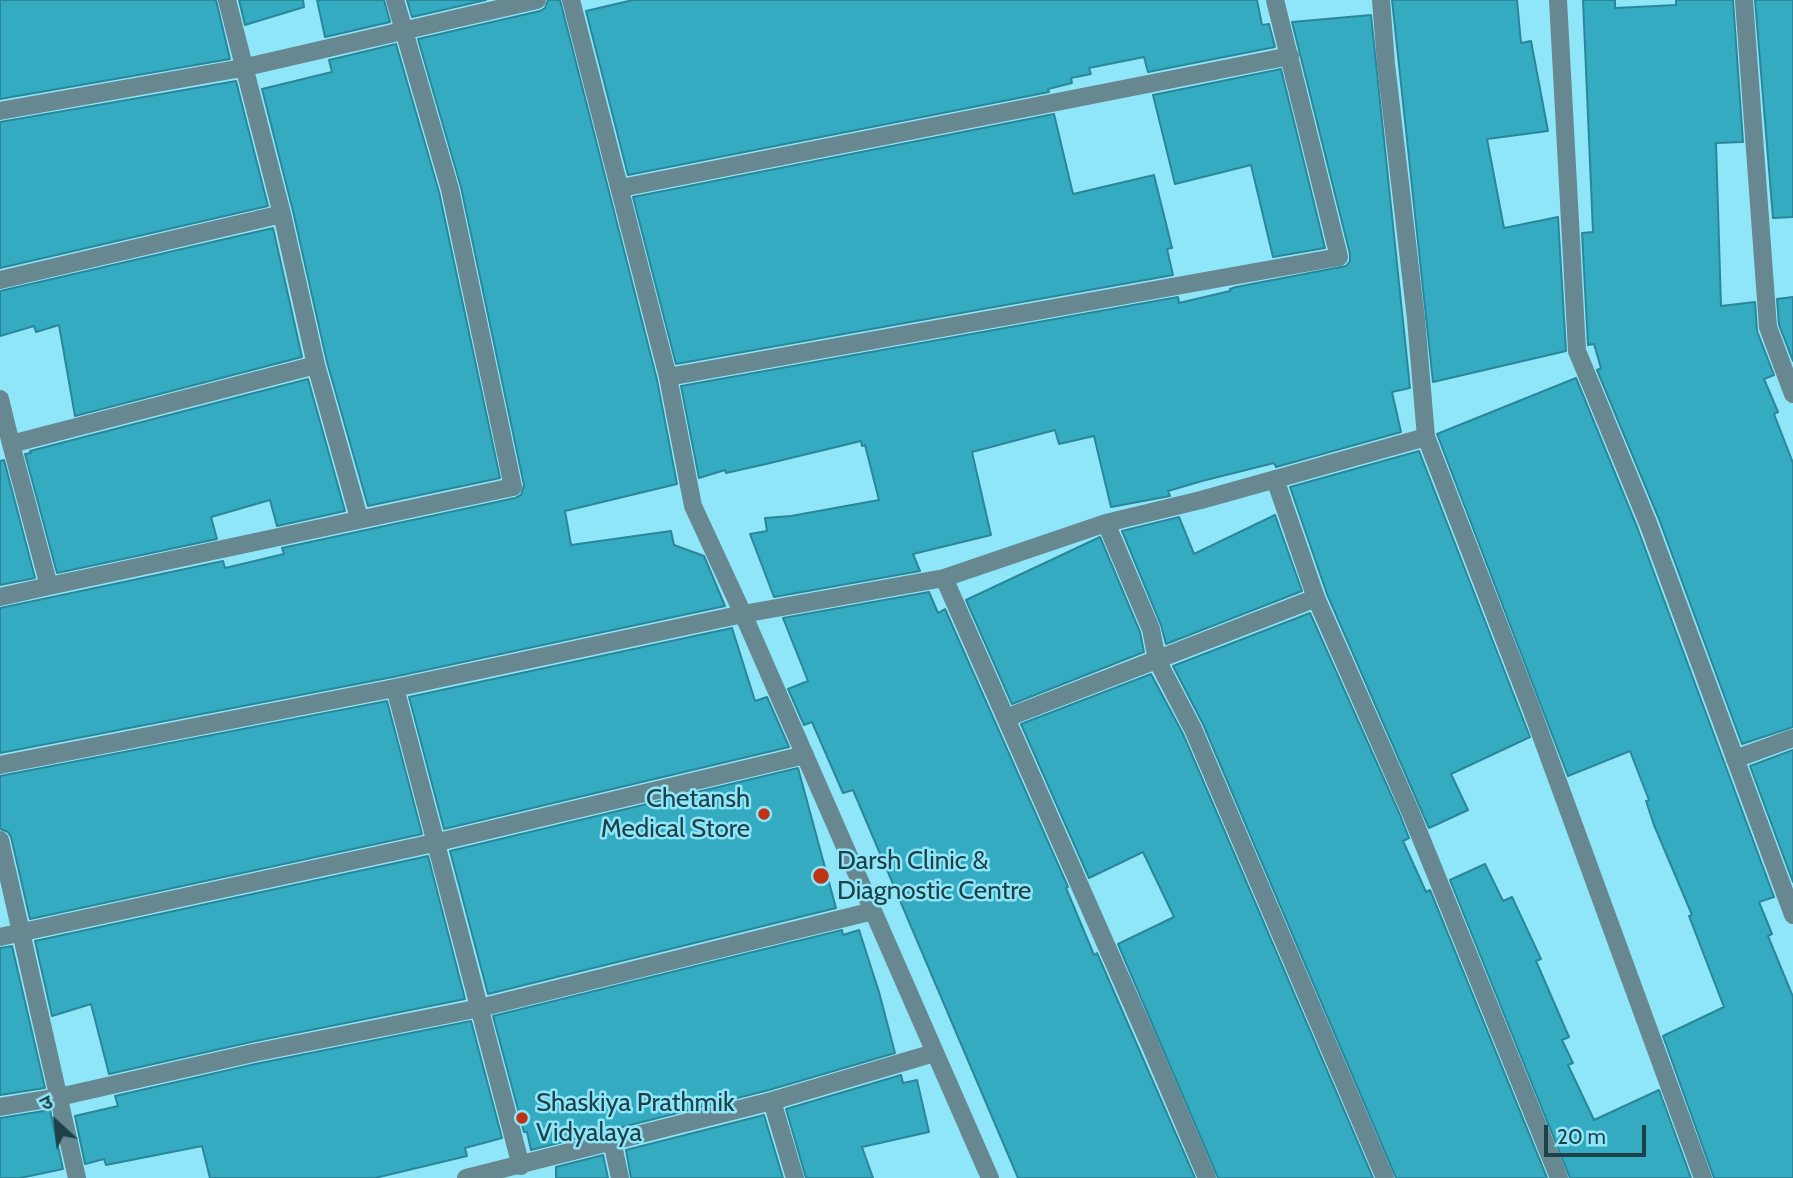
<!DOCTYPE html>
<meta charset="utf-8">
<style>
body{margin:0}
#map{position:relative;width:1793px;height:1178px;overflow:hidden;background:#8fe6f9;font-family:Cabin,"Noto Sans Devanagari",sans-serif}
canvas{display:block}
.north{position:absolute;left:21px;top:1087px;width:70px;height:70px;-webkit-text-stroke:5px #8fe6f9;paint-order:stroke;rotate:333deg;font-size:19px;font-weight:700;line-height:28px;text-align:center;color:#1d4149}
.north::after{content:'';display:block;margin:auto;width:24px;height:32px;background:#1d4149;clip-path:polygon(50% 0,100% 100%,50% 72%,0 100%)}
.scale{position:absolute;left:1544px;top:1125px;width:102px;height:32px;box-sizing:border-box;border:4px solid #1d4149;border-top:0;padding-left:9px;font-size:21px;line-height:24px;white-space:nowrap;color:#1d4149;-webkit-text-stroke:5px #8fe6f9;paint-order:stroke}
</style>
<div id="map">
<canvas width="1793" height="1178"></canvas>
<div class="north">उ</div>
<div class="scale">20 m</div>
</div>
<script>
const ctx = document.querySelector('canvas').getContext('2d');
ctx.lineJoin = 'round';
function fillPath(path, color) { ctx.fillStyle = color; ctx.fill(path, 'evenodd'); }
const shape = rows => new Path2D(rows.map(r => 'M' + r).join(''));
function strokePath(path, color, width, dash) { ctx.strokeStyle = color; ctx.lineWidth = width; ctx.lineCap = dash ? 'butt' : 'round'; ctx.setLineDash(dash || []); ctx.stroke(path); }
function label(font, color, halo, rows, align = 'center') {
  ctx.font = font + ' Cabin,sans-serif'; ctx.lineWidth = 5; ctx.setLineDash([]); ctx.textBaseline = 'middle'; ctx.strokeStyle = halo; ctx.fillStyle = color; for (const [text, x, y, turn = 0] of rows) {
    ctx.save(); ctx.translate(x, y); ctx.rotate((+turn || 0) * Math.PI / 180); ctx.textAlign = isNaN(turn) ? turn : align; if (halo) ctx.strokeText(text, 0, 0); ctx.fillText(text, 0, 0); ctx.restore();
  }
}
const building = shape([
 [0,0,216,0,230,59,0,99,0,0],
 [239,0,303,0,304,7,245,25,239,0],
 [317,0,384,0,390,22,325,37,317,0],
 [407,0,486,0,412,17,407,0],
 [548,0,560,0,657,380,677,484,565,511,571,545,671,531,674,545,704,556,725,606,393,677,0,753,0,608,223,561,225,568,284,554,282,548,515,498,521,495,524,485,461,187,418,39,540,11,545,8,548,0],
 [633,0,1257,0,1262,25,1269,24,1275,47,1148,72,1144,57,1089,68,1091,74,1071,78,1072,83,1048,89,1049,92,628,175,586,11,633,0],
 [1392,0,1517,0,1521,43,1531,41,1548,131,1487,139,1504,228,1558,217,1566,351,1433,382,1392,0],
 [1583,0,1615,0,1615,8,1676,5,1676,0,1733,0,1743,142,1716,143,1721,306,1755,302,1757,331,1774,375,1764,379,1778,412,1774,414,1793,463,1793,727,1742,744,1659,519,1597,370,1601,368,1594,344,1588,345,1582,233,1593,232,1583,0],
 [1755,0,1793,0,1793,217,1773,218,1755,0],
 [1371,15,1410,388,1392,392,1401,432,1276,467,1274,463,1202,481,1168,491,1170,496,1111,507,1094,436,1059,444,1055,430,972,452,991,535,913,554,920,571,774,597,750,534,767,531,765,518,791,516,879,500,865,445,862,446,861,441,766,464,726,473,725,470,699,478,681,386,1178,297,1179,303,1230,291,1230,289,1236,287,1346,266,1350,261,1350,254,1292,22,1371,15],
 [396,44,439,192,500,478,368,506,327,362,293,211,262,89,332,72,329,60,396,44],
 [1281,69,1325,248,1273,257,1251,165,1175,184,1153,95,1281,69],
 [236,81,268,206,0,268,0,122,236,81],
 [1054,114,1073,194,1154,175,1172,248,1167,249,1173,275,676,364,633,197,1054,114],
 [273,228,302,357,75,416,59,325,36,332,34,326,0,336,0,291,273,228],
 [1793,297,1793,361,1779,325,1777,299,1793,297],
 [1576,378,1637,527,1774,897,1759,902,1772,934,1768,936,1793,997,1793,1178,1714,1178,1663,1036,1724,1007,1689,916,1692,915,1654,825,1646,801,1649,800,1630,751,1568,776,1437,434,1576,378],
 [308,379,345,511,277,526,270,500,211,517,217,539,57,573,25,454,31,453,30,451,308,379],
 [1419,451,1530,737,1451,774,1468,810,1429,828,1327,594,1290,487,1419,451],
 [4,460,35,578,0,585,0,461,4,460],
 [1275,515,1302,591,1166,644,1161,625,1122,531,1179,517,1194,554,1275,515],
 [1100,537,1140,632,1144,652,1012,704,966,600,1100,537],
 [929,592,938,613,945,609,1068,887,1066,888,1094,955,1097,953,1195,1178,1018,1178,853,790,843,793,812,722,804,725,788,689,808,681,783,618,929,592],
 [1310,613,1400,815,1409,838,1403,841,1426,892,1430,890,1547,1178,1396,1178,1203,724,1173,666,1310,613],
 [732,628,755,701,767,697,789,747,444,829,409,697,732,628],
 [1151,674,1183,734,1373,1178,1218,1178,1118,944,1174,917,1143,852,1089,878,1021,724,1151,674],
 [387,701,422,834,30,919,11,837,8,832,0,829,0,776,387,701],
 [1793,750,1793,882,1750,766,1793,750],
 [798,768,836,908,488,994,450,851,798,768],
 [428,856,465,999,251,1042,109,1074,91,1004,52,1016,35,941,428,856],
 [1485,864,1503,901,1512,897,1541,959,1536,961,1569,1037,1562,1040,1573,1063,1568,1065,1594,1120,1659,1090,1691,1178,1570,1178,1450,880,1485,864],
 [842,930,843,935,859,930,879,992,895,1053,769,1090,531,1150,527,1132,524,1132,493,1016,842,930],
 [12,946,45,1088,0,1095,0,948,12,946],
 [471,1021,502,1138,465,1148,467,1156,375,1178,210,1178,202,1146,106,1165,104,1159,85,1164,75,1116,118,1106,115,1096,255,1064,471,1021],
 [901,1075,903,1083,917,1080,929,1132,862,1147,873,1178,806,1178,786,1109,901,1075],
 [50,1110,63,1169,20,1178,0,1178,0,1118,50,1110],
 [764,1115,783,1178,631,1178,626,1150,764,1115],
 [603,1155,608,1178,556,1178,556,1167,603,1155]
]);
fillPath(building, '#34abc1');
strokePath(building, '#2a8698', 2);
strokePath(shape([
 [227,0,282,214,316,365,359,518],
 [571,0,668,377,693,506,743,614,990,1178],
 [1381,0,1386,64,1416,319,1426,437,1531,708,1703,1178],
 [1558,0,1577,351,1648,523,1793,915],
 [1744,0,1768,327,1793,394],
 [0,111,242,68,537,0],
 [621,188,1290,56],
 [0,280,282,214],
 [668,377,1339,257,1275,0],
 [0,399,11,444,316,365],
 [11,444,49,586,513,487,450,189,395,0],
 [1275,479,1316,598,1410,811,1559,1178],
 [1106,523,1151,629,1157,660,1193,729,1385,1178],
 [944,578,1152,1049,1207,1178],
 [0,597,49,586],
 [395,688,521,1166],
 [1006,718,1316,598],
 [1735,759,1793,738],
 [0,765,395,688,743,614,944,578,1106,523,1201,500,1426,437],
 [0,840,77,1178],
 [0,937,434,843,805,755],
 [772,1101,795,1178],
 [0,1107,59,1097,253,1053,480,1008,873,911],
 [612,1141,620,1178],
 [466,1178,772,1101,934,1053]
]), '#678890', 18);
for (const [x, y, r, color] of [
 [764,814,7,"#be3316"],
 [821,876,9,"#be3316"],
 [522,1118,7,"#be3316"]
]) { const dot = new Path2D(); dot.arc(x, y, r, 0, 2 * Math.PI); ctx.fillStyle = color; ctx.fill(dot); strokePath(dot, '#8fe6f9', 2.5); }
label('26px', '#1d4149', '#8fe6f9', [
 ["Chetansh",750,799,"right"],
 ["Medical Store",750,829,"right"],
 ["Darsh Clinic &",837,861],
 ["Diagnostic Centre",837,891],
 ["Shaskiya Prathmik",536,1103],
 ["Vidyalaya",536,1133]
], 'left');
</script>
